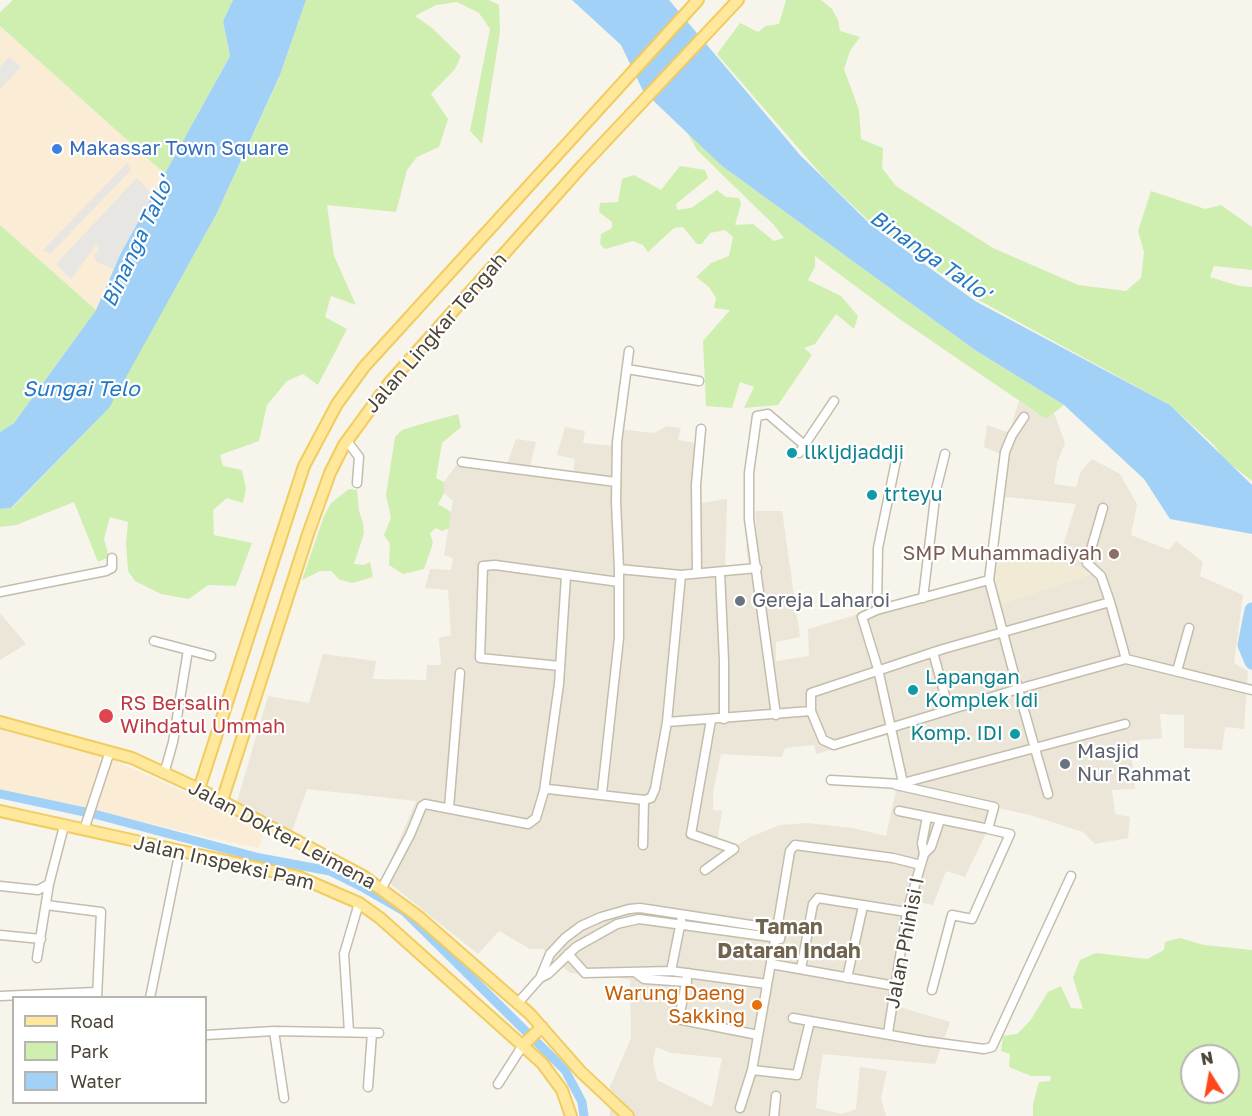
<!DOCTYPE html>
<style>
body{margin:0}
#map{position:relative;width:1252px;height:1116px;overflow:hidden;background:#f7f4eb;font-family:"Golos Text",sans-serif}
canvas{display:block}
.legend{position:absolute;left:12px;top:996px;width:195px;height:108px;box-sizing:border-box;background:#fff;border:2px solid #b7b5af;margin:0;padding:8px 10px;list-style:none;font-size:18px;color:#4c4537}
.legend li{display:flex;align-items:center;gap:12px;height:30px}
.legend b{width:30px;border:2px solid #b7b5af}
.north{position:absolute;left:1180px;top:1044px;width:60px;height:60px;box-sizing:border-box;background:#fff;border:2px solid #b7b5af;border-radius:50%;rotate:349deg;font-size:16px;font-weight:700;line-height:24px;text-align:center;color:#4c4537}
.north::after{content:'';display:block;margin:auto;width:21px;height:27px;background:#ff471a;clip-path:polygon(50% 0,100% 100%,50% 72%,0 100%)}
</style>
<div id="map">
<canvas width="1252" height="1116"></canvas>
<ul class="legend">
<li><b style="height:8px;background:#ffe89c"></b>Road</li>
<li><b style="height:16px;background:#cfefb0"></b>Park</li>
<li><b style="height:16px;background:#a2d1f8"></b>Water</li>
</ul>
<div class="north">N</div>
</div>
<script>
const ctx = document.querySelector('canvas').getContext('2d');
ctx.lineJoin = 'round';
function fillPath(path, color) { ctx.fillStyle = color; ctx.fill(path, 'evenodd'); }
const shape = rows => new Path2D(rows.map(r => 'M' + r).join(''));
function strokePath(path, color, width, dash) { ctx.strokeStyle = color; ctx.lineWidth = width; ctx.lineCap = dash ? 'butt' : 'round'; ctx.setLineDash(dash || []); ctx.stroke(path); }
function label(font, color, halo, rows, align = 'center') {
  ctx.font = font + ' "Golos Text",sans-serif'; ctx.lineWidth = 4.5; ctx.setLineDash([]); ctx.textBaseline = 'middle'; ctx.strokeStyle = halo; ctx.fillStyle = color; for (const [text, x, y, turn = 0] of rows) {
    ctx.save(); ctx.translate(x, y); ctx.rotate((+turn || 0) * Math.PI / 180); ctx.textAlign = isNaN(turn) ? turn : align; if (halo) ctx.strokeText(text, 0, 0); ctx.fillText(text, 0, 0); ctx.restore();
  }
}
fillPath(shape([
 [1019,401,1046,419,1054,413,1065,443,1057,463,1054,484,1076,487,1081,471,1092,459,1120,474,1137,504,1131,535,1169,550,1176,541,1203,562,1200,576,1243,595,1234,663,1248,671,1244,729,1225,727,1222,750,1184,748,1184,715,1160,714,1162,738,1130,741,1135,789,1112,790,1115,814,1130,817,1128,838,1095,844,1083,832,1030,815,998,808,965,877,946,871,933,905,909,900,893,1005,950,1022,935,1064,823,1054,818,1083,816,1108,842,1114,856,1109,860,1067,887,1071,881,1098,886,1116,610,1116,610,1087,631,1038,630,980,607,975,570,973,543,949,530,949,499,931,478,954,383,878,416,801,307,789,292,831,236,805,268,696,309,703,323,654,376,661,373,679,426,680,427,665,441,665,439,638,451,635,448,590,425,588,430,569,451,570,453,558,444,555,453,501,444,493,444,482,463,456,507,464,516,439,536,442,530,466,573,474,575,459,557,455,565,427,585,431,583,443,613,446,617,429,654,433,667,426,681,428,678,440,701,444,700,503,727,499,725,573,749,572,746,545,757,541,755,511,782,511,800,637,776,642,776,661,809,656,808,629,991,575,1092,574,1059,558,1076,504,996,496,1000,454,984,447,987,425,1009,433],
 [888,735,901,789,896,790,886,836,853,828,807,823,780,825,750,837,725,853,717,843,722,811,713,810,713,793,721,754,782,757,785,748,814,745,816,754],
 [656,1047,671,1053,722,1058,712,1107,657,1080,653,1060],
 [0,613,26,644,0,660]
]), '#ebe6d8');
fillPath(shape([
 [0,26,165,174,121,253,96,310,0,225],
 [0,730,97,753,158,780,265,829,259,848,0,791]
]), '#faecd5');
fillPath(shape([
 [1044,547,1059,558,1093,574,1003,604,991,575,997,550,1033,560]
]), '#f1ead4');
fillPath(shape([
 [13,0,233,0,223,21,230,56,165,174,0,26,0,12],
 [306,0,489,0,499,5,500,32,482,144,470,131,490,29,479,13,457,2,436,5,415,16,432,28,461,56,455,69,431,94,448,119,439,147,417,157,407,170,396,212,327,205,334,256,356,305,331,296,325,317,347,329,318,385,303,374,287,381,267,405,259,441,220,455,223,466,242,470,246,489,243,503,227,498,213,510,214,535,252,543,236,586,208,585,189,599,161,594,135,581,128,571,126,543,128,522,110,517,104,539,109,557,98,562,74,502,16,525,0,527,0,509,12,508,107,410,217,213,279,78],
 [786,0,821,0,832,9,838,20,840,31,860,37,850,51,844,69,859,110,861,139,883,148,882,168,896,186,993,248,1078,285,1126,291,1141,278,1144,252,1138,231,1151,191,1205,209,1221,205,1252,227,1252,270,1214,266,1210,277,1239,286,1252,287,1252,481,1224,459,1214,445,1170,405,975,298,869,221,826,180,717,54,740,23,758,32,766,26,779,24],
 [687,132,722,166,975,350,1064,405,1046,419,901,320,815,256,815,267,808,280,841,296,858,316,854,329,836,314,815,344,804,348,812,355,778,405,744,408,754,387,740,382,732,408,706,406,703,341,730,310,714,308,716,298,709,287,696,277,711,263,729,256,733,237,725,230,710,233,702,244,697,244,683,227,674,228,648,252,643,245,633,241,605,249,600,244,601,234,612,228,612,222,599,212,600,203,618,202,622,179,634,175,661,190,680,166,705,170,708,178,676,204,677,210,691,208,717,190,726,197,739,198,741,204,735,225,753,224,774,241,784,238,774,225,697,150],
 [0,225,96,310,14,423,0,432],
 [458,414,461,427,442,443,436,478,444,482,444,493,438,504,451,512,449,528,442,531,436,528,430,533,433,543,424,569,403,574,389,565,390,544,384,535,391,518,386,495,395,437,402,430,418,425],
 [349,489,357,490,359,511,363,523,364,533,354,564,364,565,370,562,373,577,353,583,340,580,331,571,320,571,302,580,324,516,331,503],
 [1180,938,1204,945,1252,950,1252,1116,1033,1116,1033,1104,1039,1082,1050,1081,1051,1076,1031,1076,1009,1067,1010,1054,1001,1051,1003,1036,1017,1034,1030,1021,1048,992,1061,986,1071,1008,1083,1009,1073,978,1080,960,1096,953,1147,959,1164,950,1165,942],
 [1192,1056,1228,1056,1228,1092,1192,1092]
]), '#cfefb0');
fillPath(shape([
 [9,57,21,67,0,89,0,67],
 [127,163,131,170,50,254,43,250],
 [137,178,153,196,121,253,115,270,97,262,94,256,99,249,96,245,71,279,56,264]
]), '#e8e6e2');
fillPath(shape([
 [233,0,306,0,280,75,217,213,109,408,11,508,0,509,0,432,14,423,96,310,121,253,230,56,223,21],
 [572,0,669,0,800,155,871,225,975,301,1170,405,1252,485,1252,534,1170,519,1144,479,1064,405,975,350,722,166,643,91,621,45]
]), '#a2d1f8');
strokePath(shape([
 [0,794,94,814,260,858,330,871,364,888,404,911,565,1070,582,1102,584,1116]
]), '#a2d1f8', 9);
strokePath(shape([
 [1252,610,1245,645,1252,662]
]), '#a2d1f8', 15);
const minor = shape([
 [629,351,617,442,616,502,619,569,681,575,757,568],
 [627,369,699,381],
 [347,441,359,457,357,483],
 [799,453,834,401],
 [462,462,616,482],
 [1103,508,1087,563,1101,576,1110,602],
 [720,572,724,661,724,719],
 [697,573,696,485,701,429],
 [989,580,1005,452,1012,435,1024,417],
 [0,592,106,571,112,568,112,558],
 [923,598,936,490,945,454],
 [877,610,878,548,898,451],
 [154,641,211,656],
 [933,652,949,710],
 [560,666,480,658,483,566,495,565,619,582],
 [1177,671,1189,628],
 [776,715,749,519,749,473,757,416,768,414,803,444],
 [667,722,811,711],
 [1125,724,903,783,878,669,862,617,877,610,989,580,1018,689,1126,659,1252,690],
 [164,774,173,742,188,650],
 [831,780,900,784],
 [896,785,994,807,988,829,1010,834,972,919,952,915,932,990],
 [544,791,559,684,566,576],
 [602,793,619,638,619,569],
 [1048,794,1018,689,834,745,823,740,811,711,811,693,943,649,1110,602,1126,659],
 [449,808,460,673],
 [899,811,984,828],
 [84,830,110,751],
 [643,845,644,800],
 [924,854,931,847,940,820],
 [705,870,734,849,691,834,711,720],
 [0,886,38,890,49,884,64,826],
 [382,888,410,835,422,806,425,804,528,824,536,818,544,791,548,789,644,800,651,798,655,789,667,722,681,575],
 [46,905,101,912,97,998],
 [777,929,790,851,795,845,893,858,921,865],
 [0,935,41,939],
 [568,954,585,973,671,971,767,984],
 [37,958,49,884],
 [771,964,895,986],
 [801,969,813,904,818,898,907,912],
 [671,971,681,921],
 [635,972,644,979,687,982],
 [688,973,680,1013,682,1020,758,1035],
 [540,978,550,954,565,938,581,926,601,917,629,909,640,908,777,929,781,933,780,939,771,937,773,930],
 [847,978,863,906],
 [0,996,96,992],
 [150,998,180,850],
 [517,1004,540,978,548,974,576,947,617,924,639,919,771,937],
 [793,1018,810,1021],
 [274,1031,284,1098],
 [349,1032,344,954,359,903],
 [888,1033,907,912,924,854,922,843,927,817],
 [206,1035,274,1031,379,1033],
 [752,1070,797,1075,810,1021,924,1041,984,1049,992,1047,1071,876],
 [498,1084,523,1045],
 [368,1087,372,1033],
 [740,1108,752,1070,775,940],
 [774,1116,776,1096]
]);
const major = shape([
 [0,722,132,758,199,789,363,876,419,917,530,1014,581,1072,628,1116],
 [199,789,304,466,337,404,364,367,698,0],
 [222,801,308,534,330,473,344,445,390,382,583,165,738,0],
 [0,811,299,877,359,903,380,918,542,1063,562,1090,571,1116],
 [523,1045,542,1027]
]);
strokePath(minor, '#c4bdac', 11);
strokePath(major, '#f1cc5f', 14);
strokePath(minor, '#fff', 8);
strokePath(major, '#ffe89c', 10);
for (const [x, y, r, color] of [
 [57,149,6,"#3f7fe0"],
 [792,453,6,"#0f9aa8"],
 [872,495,6,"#0f9aa8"],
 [1114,554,6,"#8d6e63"],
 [740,601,6,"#6b7280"],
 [913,690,6,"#0f9aa8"],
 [106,716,8,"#e0444e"],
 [1015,734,6,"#0f9aa8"],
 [1065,764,6,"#6b7280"],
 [757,1005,6,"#e8710a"]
]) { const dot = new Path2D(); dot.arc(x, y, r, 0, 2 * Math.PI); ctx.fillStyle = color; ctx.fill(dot); strokePath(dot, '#fff', 2); }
label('20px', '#366cbe', '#fff', [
 ["Makassar Town Square",69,149]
], 'left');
label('20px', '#4c4537', '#fff', [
 ["Jalan Lingkar Tengah",436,333,-49],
 ["Jalan Dokter Leimena",282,835,28],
 ["Jalan Inspeksi Pam",224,863,13],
 ["Jalan Phinisi I",905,943,-79]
]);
label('20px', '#0d838f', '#fff', [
 ["llkljdjaddji",804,453],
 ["trteyu",884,495],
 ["Lapangan",925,678],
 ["Komplek Idi",925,701],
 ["Komp. IDI",1003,734,"right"]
], 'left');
label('20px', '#785e54', '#fff', [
 ["SMP Muhammadiyah",1102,554]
], 'right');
label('20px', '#5b616d', '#fff', [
 ["Gereja Laharoi",752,601],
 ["Masjid",1077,752],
 ["Nur Rahmat",1077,775]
], 'left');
label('20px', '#be3a42', '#fff', [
 ["RS Bersalin",120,704],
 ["Wihdatul Ummah",120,727]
], 'left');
label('20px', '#c56008', '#fff', [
 ["Warung Daeng",745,994],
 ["Sakking",745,1017]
], 'right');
label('italic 21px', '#2379c6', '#fff', [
 ["Binanga Tallo'",138,242,-65],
 ["Binanga Tallo'",930,256,35],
 ["Sungai Telo",81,389]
]);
label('bold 21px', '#70644d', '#fff', [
 ["Taman",789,927],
 ["Dataran Indah",789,951]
]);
</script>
